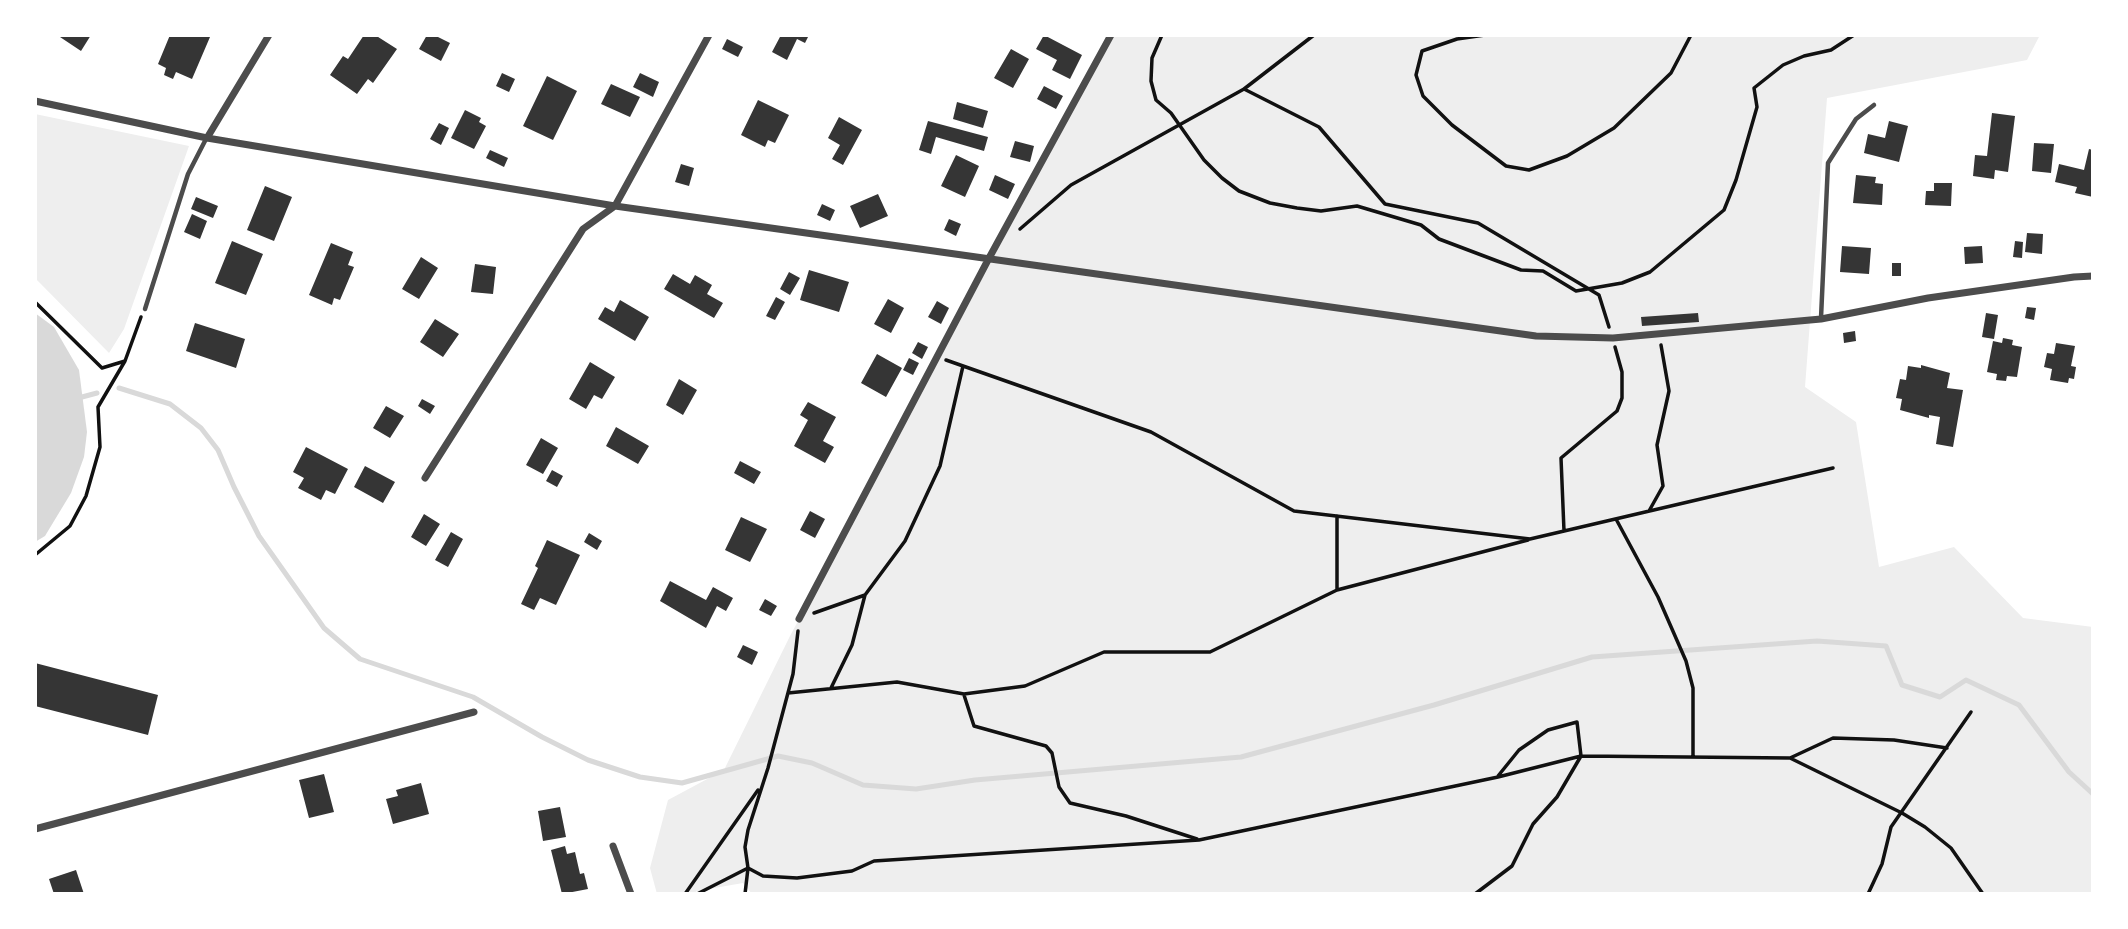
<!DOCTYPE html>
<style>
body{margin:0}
#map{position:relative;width:2128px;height:929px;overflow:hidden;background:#fff;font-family:Mulish,sans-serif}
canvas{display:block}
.frame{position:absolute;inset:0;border:37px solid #fff;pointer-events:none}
</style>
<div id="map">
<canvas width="2128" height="929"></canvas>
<div class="frame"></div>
</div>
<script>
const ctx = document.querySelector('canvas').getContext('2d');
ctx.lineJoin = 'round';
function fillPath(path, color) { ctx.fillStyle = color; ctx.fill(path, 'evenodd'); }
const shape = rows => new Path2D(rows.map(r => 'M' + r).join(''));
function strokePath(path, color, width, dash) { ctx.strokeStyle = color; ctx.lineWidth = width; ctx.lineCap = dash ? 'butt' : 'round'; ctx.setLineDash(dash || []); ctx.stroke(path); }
fillPath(shape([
 [1113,35,2040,35,2027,60,1827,98,1805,387,1856,422,1879,567,1954,547,2023,618,2093,627,2093,894,752,894,743,883,697,891,692,894,657,894,650,868,668,800,724,770,790,636],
 [35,114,189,146,124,329,109,353,35,278]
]), '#eee');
fillPath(shape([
 [35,313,54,327,79,370,87,432,84,457,71,493,45,536,35,542]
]), '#d9d9d9');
strokePath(shape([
 [119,388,170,404,201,428,218,450,234,487,259,536,324,628,360,659,473,697,542,737,588,760,640,777,682,783,778,756,812,763,863,785,916,789,975,780,1241,757,1434,705,1592,657,1817,641,1886,646,1902,685,1940,697,1966,680,2019,705,2069,772,2093,794],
 [82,397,97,393]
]), '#d9d9d9', 5);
fillPath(shape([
 [57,35,91,35,81,51],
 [170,35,210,37,192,79,176,72,173,79,164,75,166,68,158,64],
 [364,35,375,35,397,49,373,83,368,79,357,94,330,75,343,56,348,59],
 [427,35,434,35,450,43,441,61,419,49],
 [781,35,809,35,805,43,797,39,787,60,772,52],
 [1044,35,1082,55,1070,79,1052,70,1057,60,1036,49],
 [727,39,743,47,738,57,722,49],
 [1011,49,1029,59,1013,88,994,78],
 [502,73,515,79,509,92,496,86],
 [640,73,659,82,653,97,633,87],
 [547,76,577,91,553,140,523,126],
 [611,84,640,97,630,117,601,104],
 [1044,86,1063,96,1056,109,1037,99],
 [758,100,789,115,775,143,768,140,765,147,741,135],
 [957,102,988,111,983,128,953,119],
 [465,110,481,118,479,122,486,126,474,149,451,138],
 [1992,113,2015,116,2008,172,1995,170,1994,179,1973,176,1975,155,1987,156],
 [839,117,862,130,843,165,832,159,840,145,828,138],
 [928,121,988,137,984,151,936,137,931,154,919,150],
 [1889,121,1908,126,1899,162,1864,153,1868,134,1885,138],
 [439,123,449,128,441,145,430,139],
 [1015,141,1034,146,1030,162,1010,157],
 [2034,143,2054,144,2051,173,2032,171],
 [2089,149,2093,150,2093,197,2075,193,2077,187,2055,182,2059,164,2084,170],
 [490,150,508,158,504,167,486,158],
 [956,155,979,166,965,197,941,186],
 [681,164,694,168,689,186,675,182],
 [995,175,1015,184,1008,199,989,190],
 [1856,175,1876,177,1875,183,1883,184,1882,205,1853,203],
 [1934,183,1952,183,1951,206,1925,205,1926,191,1934,191],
 [265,186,292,197,274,241,247,230],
 [878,194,888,216,860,228,850,206],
 [196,197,218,206,213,218,191,209],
 [822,204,835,210,830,221,817,215],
 [192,214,207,221,200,239,184,232],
 [949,219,961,224,956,236,944,230],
 [2027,233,2043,234,2042,254,2025,252],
 [232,241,263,254,246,295,215,283],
 [2015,241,2023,242,2022,258,2013,257],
 [331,243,353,252,348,265,354,267,340,300,334,298,332,305,309,295],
 [1842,246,1871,248,1869,274,1840,272],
 [1982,246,1983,263,1965,264,1964,247],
 [421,257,438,268,419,299,402,289],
 [1892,263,1901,263,1901,276,1892,276],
 [475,264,496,267,493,294,471,292],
 [809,270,849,282,839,312,800,300],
 [789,272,800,278,790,295,780,289],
 [673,274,690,284,695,275,712,285,707,294,723,303,714,318,664,289],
 [776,297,785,302,775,320,766,316],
 [888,299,904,308,891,333,874,324],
 [620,300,649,317,635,341,598,319,605,307,614,312],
 [937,301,949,308,941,324,928,317],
 [2027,307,2036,308,2034,320,2025,318],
 [1698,313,1699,322,1642,326,1641,317],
 [1986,313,1998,315,1994,339,1982,337],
 [435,319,459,334,443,357,420,342],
 [195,323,245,339,236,368,186,351],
 [1855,331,1856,341,1844,343,1843,333],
 [2003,338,2013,340,2012,345,2022,347,2017,377,2007,376,2006,381,1996,380,1997,374,1987,372,1993,341,2002,343],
 [918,342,928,347,922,359,912,353],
 [2056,343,2075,346,2071,366,2076,367,2074,379,2069,378,2068,383,2050,380,2052,369,2044,367,2047,353,2054,354],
 [877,354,902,368,886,397,861,383],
 [909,358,919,363,913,375,903,370],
 [590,362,615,377,602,399,594,395,586,409,569,399],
 [1921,365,1950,373,1947,388,1963,390,1953,447,1936,444,1940,417,1929,415,1929,418,1900,410,1902,399,1896,398,1900,379,1906,380,1908,366,1921,368],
 [679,379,697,390,683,415,666,405],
 [422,399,435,406,430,414,418,406],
 [808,402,836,417,823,441,834,447,825,463,794,446,808,420,800,415],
 [386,406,404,416,390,438,373,428],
 [616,427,649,446,638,464,606,446],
 [541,438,558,448,543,474,526,465],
 [306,447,348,469,335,494,326,490,321,500,298,488,304,478,293,472],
 [740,461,761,472,754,484,734,473],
 [365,466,395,482,383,503,354,487],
 [552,470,563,476,557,487,546,481],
 [810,511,825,519,815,538,800,530],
 [424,514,440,524,426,546,411,537],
 [741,517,767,529,750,562,725,550],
 [451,532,463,539,448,567,435,560],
 [589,533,602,541,597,550,584,542],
 [547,540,580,555,556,605,540,598,534,610,521,604,538,568,535,566],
 [670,581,706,600,713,587,733,598,726,611,717,606,706,628,660,601],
 [765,599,777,606,771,616,759,610],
 [743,645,758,652,752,665,737,657],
 [35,663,158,695,148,735,35,706],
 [324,774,334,812,309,818,299,780],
 [421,783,429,814,393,824,386,799,398,796,396,790],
 [560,807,566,837,543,841,538,811],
 [565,846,567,854,575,852,580,874,584,873,588,889,562,894,551,850],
 [76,870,84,894,54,894,49,879]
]), '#353535');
strokePath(shape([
 [1162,35,1152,58,1151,81,1156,100,1171,113,1204,160,1222,178,1239,191,1270,203,1297,208,1321,211,1357,206,1421,225,1439,239,1521,270,1543,271,1576,291,1622,283,1650,272,1724,210,1736,180,1757,107,1754,88,1783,65,1804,56,1831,50,1854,35],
 [1485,35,1457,39,1422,51,1416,75,1423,96,1452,125,1506,166,1529,170,1567,156,1614,128,1671,73,1691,35],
 [1244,89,1314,35],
 [1020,229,1071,185,1244,89,1319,127,1385,204,1478,223,1599,295,1609,327],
 [35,302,102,368,125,361,98,407,100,447,86,496,70,526,35,555],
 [946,360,1151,432,1294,511,1530,539,1833,468],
 [125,361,141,317],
 [1649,511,1663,486,1657,445,1669,391,1661,345],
 [1337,516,1337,590],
 [1616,519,1658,597,1686,661,1693,688,1693,757],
 [1564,531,1561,458,1617,411,1622,398,1622,372,1615,347],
 [814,613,865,595,905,541,940,466,963,366],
 [831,688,852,645,865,595],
 [788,693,897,682,964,694,1025,686,1104,652,1210,652,1337,590,1528,540],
 [964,695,974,726,1046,746,1052,753,1059,787,1070,803,1126,816,1197,839],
 [1790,758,1833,738,1894,740,1947,748],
 [685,894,758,790],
 [697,894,748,868,745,847,748,830,768,768,793,674,798,631],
 [745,894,748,868,763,876,797,878,852,871,874,861,1199,840,1498,777,1581,756,1790,758,1902,813,1925,827,1951,848,1983,894],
 [1475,894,1512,866,1533,824,1557,797,1581,756,1577,722,1548,730,1519,750,1498,776],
 [1868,894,1882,864,1891,827,1971,712]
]), '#111', 3.5);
strokePath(shape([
 [145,309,188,174,206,139],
 [1821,318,1828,163,1856,119,1874,105]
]), '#4c4c4c', 4.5);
strokePath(shape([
 [35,101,207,138,615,206,1536,336,1613,338,1821,319,1928,298,2074,277,2093,276],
 [207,138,269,35],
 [425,478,583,229,615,206,709,35],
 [799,619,988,260,1111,35],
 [35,829,474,712],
 [613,846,631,894]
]), '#4c4c4c', 7);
</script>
